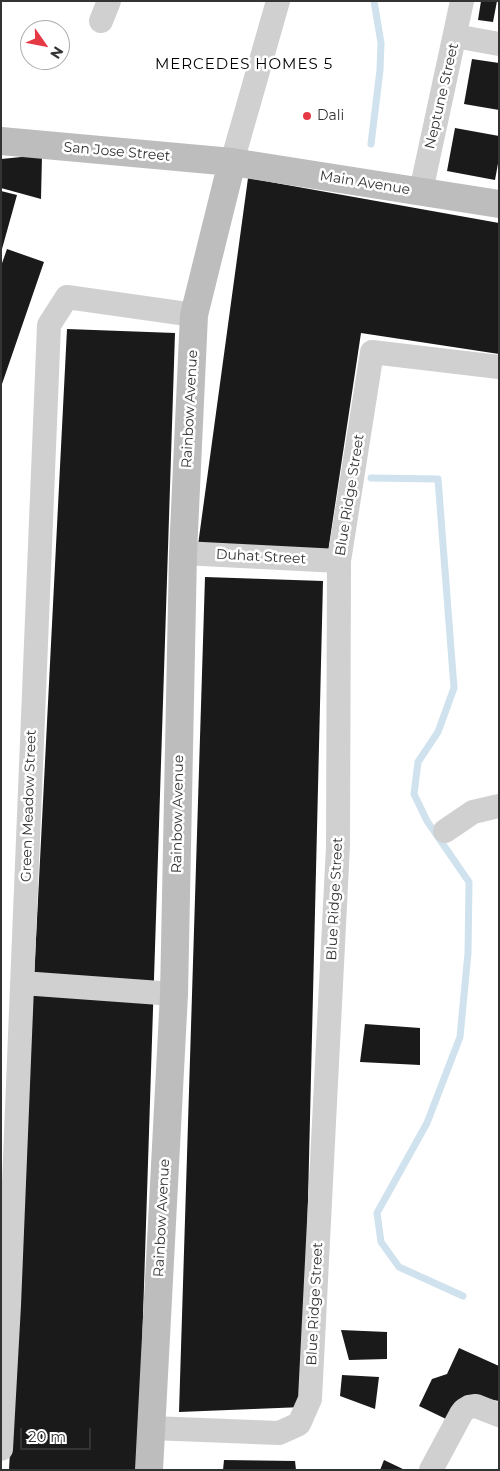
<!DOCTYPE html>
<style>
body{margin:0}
#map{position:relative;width:500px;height:1471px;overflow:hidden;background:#fff;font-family:Montserrat,sans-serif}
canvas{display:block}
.frame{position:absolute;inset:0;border:2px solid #333;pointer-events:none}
.north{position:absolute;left:20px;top:20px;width:50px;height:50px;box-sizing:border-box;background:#fff;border:1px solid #adadad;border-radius:50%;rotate:123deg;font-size:14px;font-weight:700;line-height:20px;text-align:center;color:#333}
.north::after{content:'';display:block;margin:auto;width:18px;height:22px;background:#e63946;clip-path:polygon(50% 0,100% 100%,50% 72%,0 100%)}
.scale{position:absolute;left:20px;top:1428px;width:71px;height:22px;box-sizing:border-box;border:2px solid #333;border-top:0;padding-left:6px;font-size:15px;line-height:18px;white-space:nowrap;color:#333;-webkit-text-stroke:4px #fff;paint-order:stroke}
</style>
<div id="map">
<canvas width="500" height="1471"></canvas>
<div class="frame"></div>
<div class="north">N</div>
<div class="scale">20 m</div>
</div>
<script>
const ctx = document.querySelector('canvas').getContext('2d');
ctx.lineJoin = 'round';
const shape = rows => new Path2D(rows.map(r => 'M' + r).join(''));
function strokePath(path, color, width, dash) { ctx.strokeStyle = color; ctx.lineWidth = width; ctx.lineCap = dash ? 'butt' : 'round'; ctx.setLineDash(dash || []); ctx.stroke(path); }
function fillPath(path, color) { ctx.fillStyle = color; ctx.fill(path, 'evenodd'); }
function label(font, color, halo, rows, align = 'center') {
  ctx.font = font + ' Montserrat,sans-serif'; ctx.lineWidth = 5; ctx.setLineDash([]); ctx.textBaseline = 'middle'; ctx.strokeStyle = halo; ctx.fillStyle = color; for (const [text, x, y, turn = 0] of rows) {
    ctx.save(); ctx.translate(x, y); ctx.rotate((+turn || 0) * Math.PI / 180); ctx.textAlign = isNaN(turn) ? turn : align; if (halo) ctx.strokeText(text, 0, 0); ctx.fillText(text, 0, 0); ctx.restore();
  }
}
strokePath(shape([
 [371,144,380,70,381,43,374,1],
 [371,478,438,479,454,688,438,732,418,762,414,794,427,821,469,882,468,953,460,1037,427,1123,377,1213,381,1242,399,1267,463,1296]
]), '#cfe2ee', 7);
fillPath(shape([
 [481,1,497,1,493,22,478,20],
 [472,59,499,63,499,110,464,104],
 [455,128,499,136,499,158,495,180,447,171],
 [42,155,41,199,1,188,1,159],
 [248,178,499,223,499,354,361,333,328,552,198,545],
 [1,191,17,195,2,249,1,249],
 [7,249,44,262,2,384,1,266],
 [67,329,175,333,138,1470,9,1470],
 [205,577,323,581,303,1407,179,1412],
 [365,1024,420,1028,420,1065,360,1062],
 [341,1330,387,1332,387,1359,349,1360],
 [459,1348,499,1366,499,1401,482,1398,446,1419,419,1406,432,1379,447,1374],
 [342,1375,379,1377,375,1409,340,1396],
 [224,1460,295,1461,296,1470,223,1470],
 [384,1460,405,1470,380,1470]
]), '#1a1a1a');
strokePath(shape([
 [101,21,109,1],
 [455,36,499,44],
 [232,162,278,1],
 [421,191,462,1],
 [183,553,339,561],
 [445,831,473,812,499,806],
 [22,983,174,994],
 [151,1428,279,1433,299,1424,310,1399,338,846,339,561,372,352,499,367],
 [1,1449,9,1305,49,325,67,297,194,315],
 [431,1470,461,1414,464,1410,469,1407,476,1406,499,1415]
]), '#d0d0d0', 24);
strokePath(shape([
 [1,141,232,162,499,204],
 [149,1470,174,994,183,553,194,315,232,162]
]), '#bdbdbd', 28);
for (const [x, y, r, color] of [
 [307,116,5,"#e63946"]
]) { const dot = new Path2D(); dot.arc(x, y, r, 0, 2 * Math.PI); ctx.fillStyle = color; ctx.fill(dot); strokePath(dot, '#fff', 2); }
label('14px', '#333', '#fff', [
 ["Neptune Street",442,96,-77],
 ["San Jose Street",117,152,5],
 ["Main Avenue",365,183,9],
 ["Rainbow Avenue",190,409,-87],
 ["Blue Ridge Street",350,495,-81],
 ["Duhat Street",261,557,3],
 ["Green Meadow Street",29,806,-88],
 ["Rainbow Avenue",178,814,-89],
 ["Blue Ridge Street",335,899,-87],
 ["Rainbow Avenue",162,1218,-87],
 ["Blue Ridge Street",315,1304,-87]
]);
label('14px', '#333', '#fff', [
 ["Dali",317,116]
], 'left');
ctx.letterSpacing = '1px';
label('15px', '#000', '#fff', [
 ["MERCEDES HOMES 5",244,65]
]);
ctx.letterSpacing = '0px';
</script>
